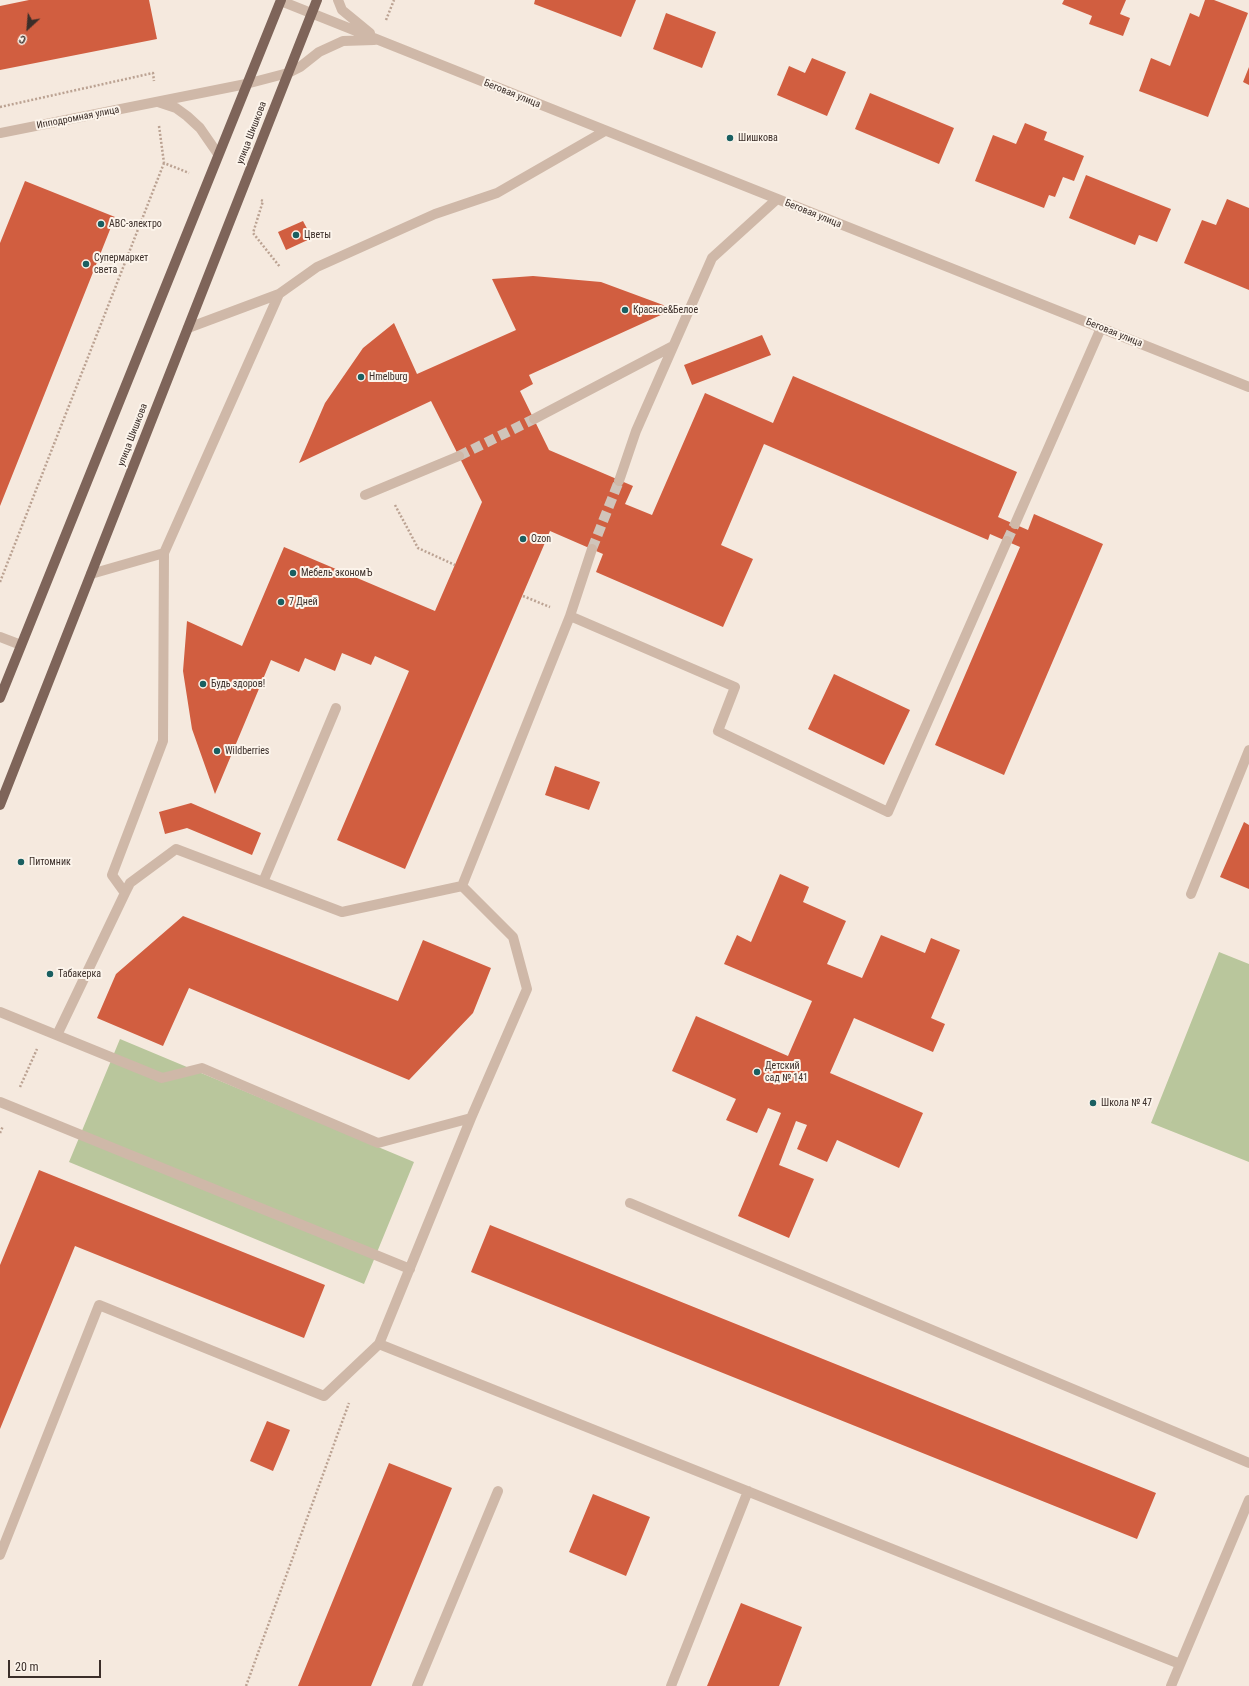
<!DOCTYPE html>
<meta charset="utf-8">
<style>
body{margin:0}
#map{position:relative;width:1249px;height:1686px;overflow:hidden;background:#f5e9de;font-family:"Roboto Condensed",sans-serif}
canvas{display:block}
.north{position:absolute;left:8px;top:8px;width:40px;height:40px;-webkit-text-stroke:3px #fcf4eb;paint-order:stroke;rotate:206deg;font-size:11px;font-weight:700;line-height:16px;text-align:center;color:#3b2e29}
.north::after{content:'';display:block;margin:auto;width:14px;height:18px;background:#3b2e29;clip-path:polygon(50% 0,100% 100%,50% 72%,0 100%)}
.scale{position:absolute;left:8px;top:1660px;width:93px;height:18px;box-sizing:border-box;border:2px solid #3b2e29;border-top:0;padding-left:5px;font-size:12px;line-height:14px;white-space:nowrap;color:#3b2e29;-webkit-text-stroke:3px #fcf4eb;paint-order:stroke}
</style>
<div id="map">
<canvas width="1249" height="1686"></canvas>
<div class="north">С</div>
<div class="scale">20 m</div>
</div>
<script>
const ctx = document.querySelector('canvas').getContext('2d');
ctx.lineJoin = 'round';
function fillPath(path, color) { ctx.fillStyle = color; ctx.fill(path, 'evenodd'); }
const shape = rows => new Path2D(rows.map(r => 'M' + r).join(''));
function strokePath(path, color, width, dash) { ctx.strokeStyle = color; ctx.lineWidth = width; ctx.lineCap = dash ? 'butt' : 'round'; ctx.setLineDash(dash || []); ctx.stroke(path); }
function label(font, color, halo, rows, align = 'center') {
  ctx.font = font + ' "Roboto Condensed",sans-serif'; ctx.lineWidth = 4; ctx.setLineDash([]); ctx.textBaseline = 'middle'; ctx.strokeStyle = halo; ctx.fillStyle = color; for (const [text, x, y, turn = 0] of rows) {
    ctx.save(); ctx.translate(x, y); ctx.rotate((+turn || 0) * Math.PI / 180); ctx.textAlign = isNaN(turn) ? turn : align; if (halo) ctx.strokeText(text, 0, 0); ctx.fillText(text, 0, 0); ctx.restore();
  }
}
fillPath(shape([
 [1219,952,1249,964,1249,1162,1151,1123],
 [120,1039,414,1162,364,1284,69,1162]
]), '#b9c69c');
fillPath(shape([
 [29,0,149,0,157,39,0,70,0,6],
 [535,0,636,0,621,37,534,4],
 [1064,0,1126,0,1120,14,1130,18,1123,36,1089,24,1092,16,1062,4],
 [1205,0,1214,0,1248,13,1208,117,1139,91,1151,58,1170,66,1190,13,1199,17],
 [666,13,716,32,702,68,653,49],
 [812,58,846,72,827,116,777,95,789,66,805,73],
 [1249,67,1249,85,1243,82],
 [870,93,954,128,939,164,855,129],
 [1025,123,1047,132,1044,140,1084,156,1074,181,1063,177,1055,197,1049,195,1044,208,975,181,993,135,1016,144],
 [1086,175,1171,209,1157,242,1139,235,1135,245,1069,218],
 [25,181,115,217,0,506,0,243],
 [1227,199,1249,208,1249,290,1184,263,1202,220,1216,225],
 [303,221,312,238,286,250,278,232],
 [533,276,601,282,674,309,529,375,533,384,520,391,549,450,633,486,625,504,652,515,705,393,773,423,793,376,1017,472,998,517,1028,530,1034,514,1103,544,1004,775,935,745,1020,547,990,534,988,540,764,444,721,545,753,559,723,627,596,572,603,554,550,531,405,869,337,840,409,671,375,656,371,665,342,653,335,671,305,658,299,672,271,660,215,794,192,729,183,671,187,621,242,646,284,547,435,611,482,502,431,401,299,463,325,403,363,348,394,323,417,374,516,330,492,279],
 [762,335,771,355,692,385,684,365],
 [834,674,910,710,884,765,808,729],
 [555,766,600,782,589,810,545,795],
 [191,803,261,833,252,855,187,828,165,834,159,812],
 [1244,822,1249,825,1249,889,1220,877],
 [780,874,809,887,803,902,846,921,827,964,862,978,881,935,925,953,931,938,960,950,931,1018,945,1024,933,1052,854,1018,830,1073,923,1113,899,1168,837,1140,827,1162,797,1149,807,1125,796,1121,779,1165,814,1179,789,1238,738,1216,781,1113,768,1108,757,1133,726,1120,736,1099,672,1071,696,1016,788,1056,812,1001,724,964,737,935,751,942],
 [183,916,398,1001,423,940,491,968,473,1013,409,1080,189,988,163,1046,97,1018,116,974],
 [39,1170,325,1285,304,1338,75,1246,0,1429,0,1265],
 [490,1225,1156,1493,1137,1539,471,1272],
 [267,1421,290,1430,273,1471,250,1461],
 [389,1463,452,1488,371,1686,298,1686],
 [593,1494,650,1517,626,1576,569,1552],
 [741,1603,802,1627,779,1686,707,1686]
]), '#d15e40');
strokePath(shape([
 [459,456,534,419],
 [1007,541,1015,524],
 [592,549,619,481]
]), '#d0c4ba', 10, [10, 5]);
strokePath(shape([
 [386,20,394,0],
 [0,107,153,73,154,81],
 [159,126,164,163,189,173],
 [261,200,263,201,253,233,280,267],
 [395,505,418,548,455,565],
 [0,582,164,163],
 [523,596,550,607],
 [20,1087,37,1049],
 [0,1133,3,1126],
 [246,1686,349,1403]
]), '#bba292', 2.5, [2, 2]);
strokePath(shape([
 [338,0,342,10,370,33],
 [281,1,1249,387],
 [158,102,176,108,187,116,200,128,218,154],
 [0,133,246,84,288,73,300,67,319,52,343,41,374,40],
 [188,328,279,294,317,267,435,214,497,193,605,131],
 [534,419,673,346],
 [619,481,636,431,712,258,777,199],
 [365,495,459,456],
 [1015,524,1101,328],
 [91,574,164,553,279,294],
 [570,616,592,549],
 [0,637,21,645],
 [263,882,336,708],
 [125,893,130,883,176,849,342,912,462,886,570,616,735,687,718,731,888,812,1007,541],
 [1191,894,1249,750],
 [0,1012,162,1078,202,1068,378,1143,471,1118,527,989,513,937,462,886],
 [57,1035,125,893,112,875,163,741,164,553],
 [0,1102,410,1269],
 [471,1118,379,1344,1180,1664],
 [630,1203,1249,1463],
 [0,1555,99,1305,324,1396,379,1344],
 [417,1686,498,1491],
 [671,1686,748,1491],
 [1171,1686,1249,1500]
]), '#cfb8a8', 10);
strokePath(shape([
 [0,698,281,0],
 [0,805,317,0]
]), '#7e6459', 10);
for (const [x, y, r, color] of [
 [730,138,4,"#1a5f61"],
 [101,224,4,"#1a5f61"],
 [296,235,4,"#1a5f61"],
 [86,264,4,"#1a5f61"],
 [625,310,4,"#1a5f61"],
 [361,377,4,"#1a5f61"],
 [523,539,4,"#1a5f61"],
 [293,573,4,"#1a5f61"],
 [281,602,4,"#1a5f61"],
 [203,684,4,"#1a5f61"],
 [217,751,4,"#1a5f61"],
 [21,862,4,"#1a5f61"],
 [50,974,4,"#1a5f61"],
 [757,1072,4,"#1a5f61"],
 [1093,1103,4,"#1a5f61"]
]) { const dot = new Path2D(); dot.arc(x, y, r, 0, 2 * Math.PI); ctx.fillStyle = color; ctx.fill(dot); strokePath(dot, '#fcf4eb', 1.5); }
label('10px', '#3b2e29', '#fcf4eb', [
 ["Беговая улица",512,94,22],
 ["Ипподромная улица",78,118,-11],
 ["улица Шишкова",252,133,-69],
 ["Беговая улица",813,214,22],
 ["Беговая улица",1114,333,22],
 ["улица Шишкова",133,435,-69]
]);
label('10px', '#3b2e29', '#fcf4eb', [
 ["Шишкова",738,138],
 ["АВС-электро",109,224],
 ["Цветы",304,235],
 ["Супермаркет",94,258],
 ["света",94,270],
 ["Красное&Белое",633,310],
 ["Hmelburg",369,377],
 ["Ozon",531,539],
 ["Мебель экономЪ",301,573],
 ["7 Дней",289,602],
 ["Будь здоров!",211,684],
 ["Wildberries",225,751],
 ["Питомник",29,862],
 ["Табакерка",58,974],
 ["Детский",765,1066],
 ["сад № 141",765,1078],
 ["Школа № 47",1101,1103]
], 'left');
</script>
